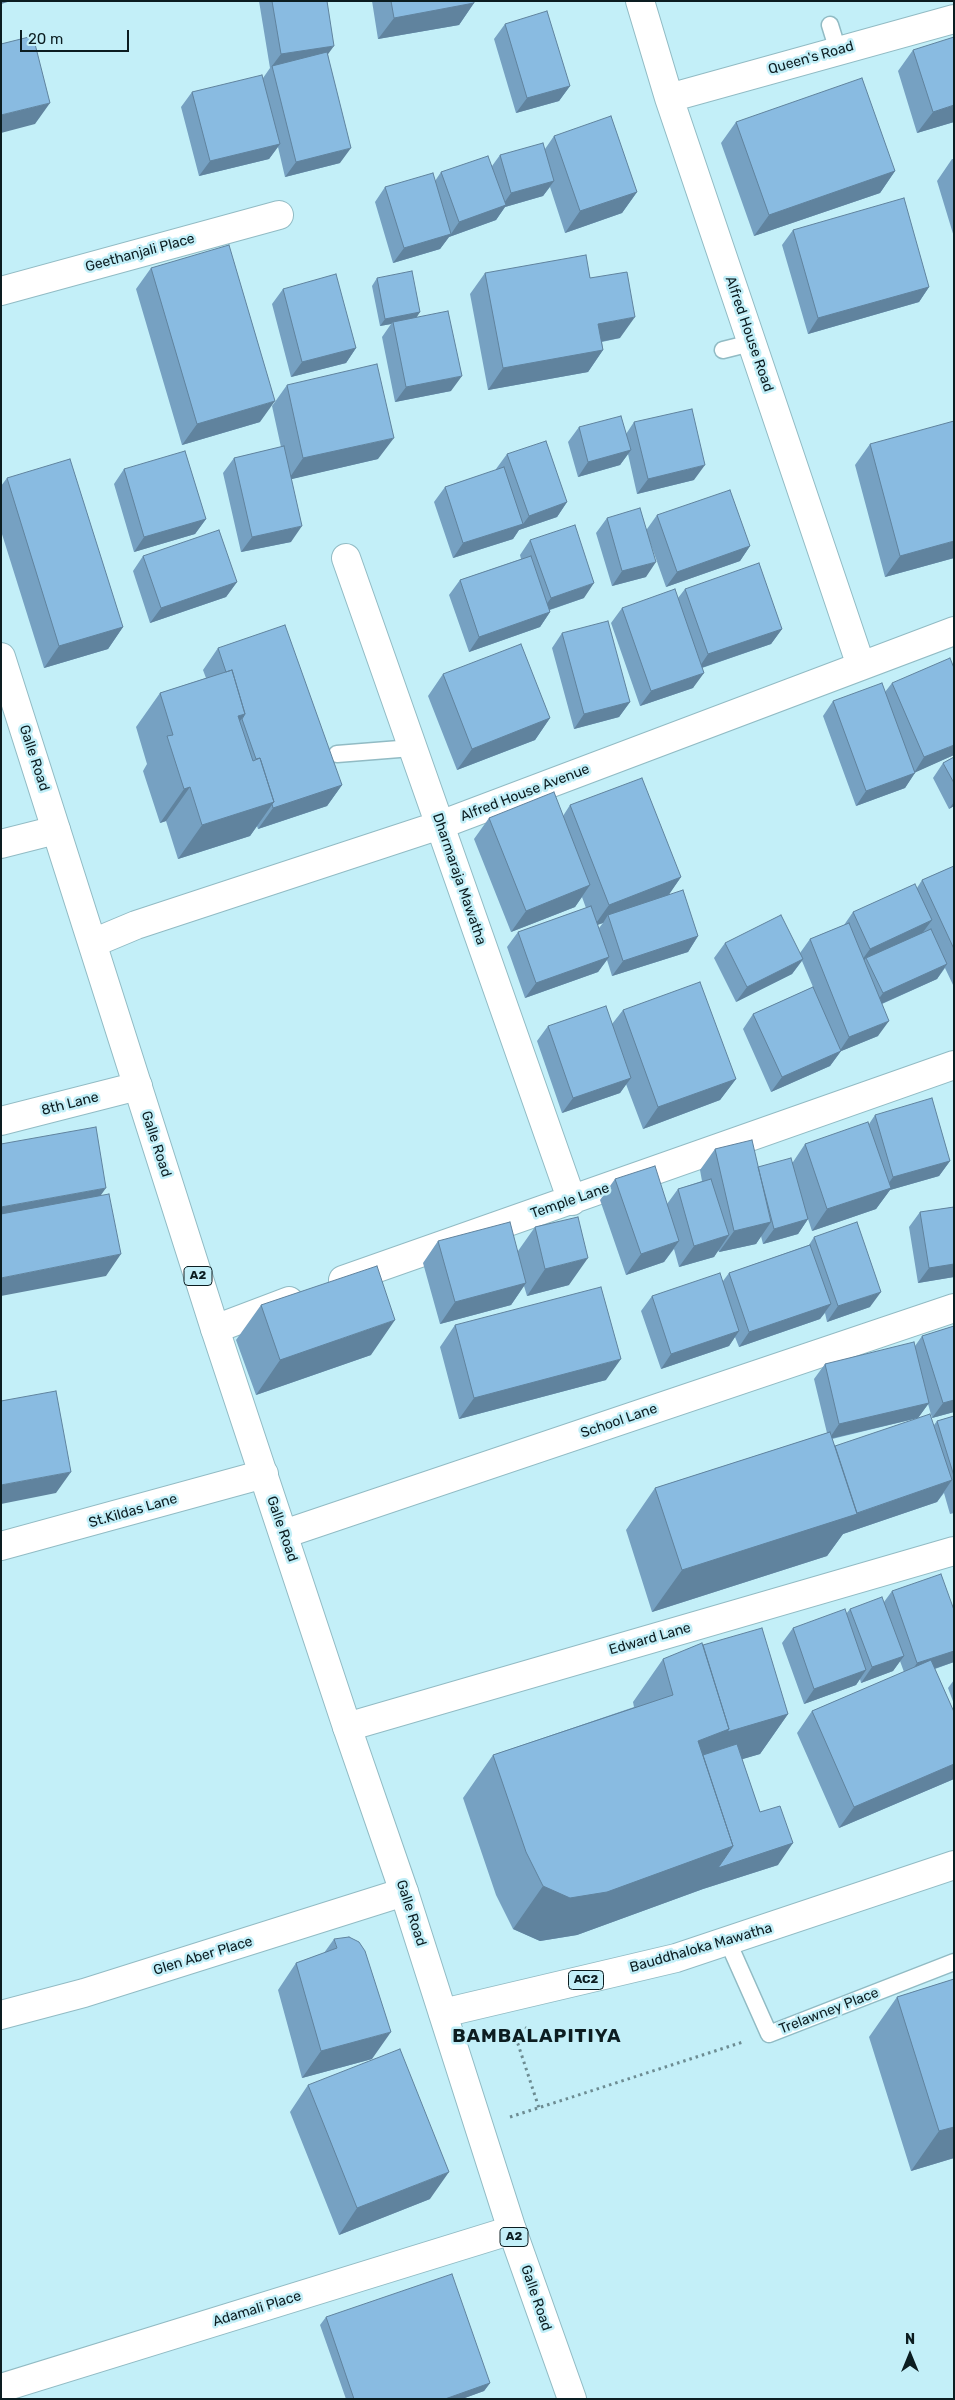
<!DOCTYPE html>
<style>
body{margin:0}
#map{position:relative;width:955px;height:2400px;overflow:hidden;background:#c3eff8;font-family:Rubik,sans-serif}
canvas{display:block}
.frame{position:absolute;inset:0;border:2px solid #0c1d21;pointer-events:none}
.north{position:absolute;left:885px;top:2330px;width:50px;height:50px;-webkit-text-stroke:4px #c3eff8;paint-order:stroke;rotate:0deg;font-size:14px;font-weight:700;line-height:20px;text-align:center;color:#0c1d21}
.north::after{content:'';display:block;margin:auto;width:18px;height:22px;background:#0c1d21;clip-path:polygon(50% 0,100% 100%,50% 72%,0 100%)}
.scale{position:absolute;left:20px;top:30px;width:109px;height:22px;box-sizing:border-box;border:2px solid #0c1d21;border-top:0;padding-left:6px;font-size:15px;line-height:18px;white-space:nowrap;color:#0c1d21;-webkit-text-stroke:4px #c3eff8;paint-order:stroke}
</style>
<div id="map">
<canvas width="955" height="2400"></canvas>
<div class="frame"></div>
<div class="north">N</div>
<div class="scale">20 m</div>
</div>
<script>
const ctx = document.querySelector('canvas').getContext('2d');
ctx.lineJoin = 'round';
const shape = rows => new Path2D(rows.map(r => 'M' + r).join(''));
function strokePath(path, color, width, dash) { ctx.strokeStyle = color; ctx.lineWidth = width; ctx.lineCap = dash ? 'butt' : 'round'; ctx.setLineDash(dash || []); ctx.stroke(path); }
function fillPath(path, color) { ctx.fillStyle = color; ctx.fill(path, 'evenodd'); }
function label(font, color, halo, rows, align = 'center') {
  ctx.font = font + ' Rubik,sans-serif'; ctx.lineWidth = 5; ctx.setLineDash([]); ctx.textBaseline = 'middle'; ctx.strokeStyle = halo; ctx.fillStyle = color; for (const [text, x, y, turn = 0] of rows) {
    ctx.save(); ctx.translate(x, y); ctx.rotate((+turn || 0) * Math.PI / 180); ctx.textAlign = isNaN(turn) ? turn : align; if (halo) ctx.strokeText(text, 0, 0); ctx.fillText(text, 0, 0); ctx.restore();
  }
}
const lane = shape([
 [830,25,838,51],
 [723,350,751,343],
 [337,754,412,748],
 [728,1942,769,2034,954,1962]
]);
const street = shape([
 [640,1,669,98,861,666],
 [669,98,954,19],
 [1,291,279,215],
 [346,558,572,1201],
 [1,844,56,830],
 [93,943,136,925,440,825,954,631],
 [1,1121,138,1086],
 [343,1280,954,1065],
 [215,1329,289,1301],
 [284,1534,954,1308],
 [1,1546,264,1474],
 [347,1727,954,1551],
 [1,2015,84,1993,404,1892],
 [1,2388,512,2230]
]);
const primary = shape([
 [443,2013,676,1958,954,1865]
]);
const highway = shape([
 [1,657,215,1329,347,1727,404,1892,512,2230,572,2399]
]);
strokePath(lane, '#91bbc4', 19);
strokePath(street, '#91bbc4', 30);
strokePath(primary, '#91bbc4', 30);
strokePath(highway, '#91bbc4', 30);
strokePath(shape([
 [527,2027,517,2041,539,2108],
 [510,2117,743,2042]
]), '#6d8c92', 3, [2.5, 4]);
strokePath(lane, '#fff', 16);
strokePath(street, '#fff', 28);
strokePath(primary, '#fff', 28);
strokePath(highway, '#fff', 28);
fillPath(shape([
 [259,1,327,1,328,54,340,163,285,177,278,147,269,159,199,176,181,107,192,92,263,78,270,68],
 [372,1,474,1,474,3,459,25,378,39],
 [505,24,570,86,559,101,516,113,494,39],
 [913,50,954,122,917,133,898,71],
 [736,122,895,171,880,193,754,236,721,143],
 [554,136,637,192,622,213,565,233,550,187,543,196,505,207,496,220,449,237,440,249,393,263,375,202,385,187,435,181,441,172,492,166,500,155,545,149],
 [952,159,954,159,954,237,937,181],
 [793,230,929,287,919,302,808,334,782,245],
 [151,268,260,422,182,445,136,289],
 [485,273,590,278,620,338,602,342,603,350,588,372,488,390,470,294],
 [377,278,420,312,416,317,451,391,395,402,382,337,391,324,380,326,372,286],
 [283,289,356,348,346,363,291,377,272,304],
 [287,385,378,459,291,479,291,542,241,552,223,473,234,458,281,447,272,406],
 [634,422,694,480,637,494,628,454,620,465,578,477,568,442,579,427,626,434],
 [870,444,954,558,885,577,855,465],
 [507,454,567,502,557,517,519,530,513,539,453,558,434,502,445,487,497,470,496,469],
 [124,469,206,519,195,534,134,552,114,484],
 [7,478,123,627,108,649,44,668,1,531,1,486],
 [657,515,750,546,740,561,666,587,650,542,646,577,612,586,596,533,607,518,647,529],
 [530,540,584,598,550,610,550,612,540,627,469,652,449,595,460,580,521,559,520,555],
 [143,556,237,582,226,597,150,623,133,571],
 [685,589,782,629,771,644,702,668,693,688,640,706,611,623,622,608,678,598],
 [562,633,630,702,619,717,574,729,552,648],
 [218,648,342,785,327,806,258,829,257,826,250,836,178,859,166,821,160,823,143,771,147,764,136,727,160,693,206,678,203,670],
 [443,674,550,718,535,740,457,770,428,696],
 [892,683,954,755,915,772,905,788,856,806,823,716,833,701,885,692],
 [954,757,954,806,949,809,933,778,943,763],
 [570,805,681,877,668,895,698,936,688,952,612,976,607,960,598,972,525,998,507,947,518,932,586,908,582,897,575,907,511,932,474,839,489,818,563,816],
 [603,923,599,928,597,925],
 [954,866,954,987,945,968,937,979,882,1004,878,1036,841,1051,830,1066,771,1092,743,1029,753,1014,813,987,802,961,792,974,736,1002,714,958,725,943,800,953,810,939,844,925,853,912,917,888,922,880],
 [623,1010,736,1079,720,1100,643,1129,626,1084,620,1093,562,1113,537,1041,548,1026,612,1024],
 [875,1115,950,1161,939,1176,890,1190,876,1209,812,1231,808,1219,798,1234,763,1244,761,1236,756,1244,719,1252,718,1250,714,1257,679,1267,674,1249,664,1262,626,1275,600,1200,615,1179,667,1204,678,1189,702,1181,700,1170,715,1149,758,1167,793,1162,805,1144,869,1124],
 [954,1207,954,1277,918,1283,909,1227,920,1212],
 [535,1227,569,1285,527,1296,524,1286,511,1305,440,1324,423,1263,438,1241,518,1251],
 [814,1237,870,1307,827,1322,825,1313,820,1319,739,1347,735,1337,729,1346,661,1369,641,1311,652,1296,723,1281,729,1273,809,1245],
 [261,1305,371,1355,256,1395,236,1340],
 [455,1325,606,1380,459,1419,440,1347],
 [954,1326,954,1412,932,1418,928,1404,918,1418,832,1439,835,1446,934,1425,937,1421,954,1416,954,1513,950,1514,944,1493,937,1502,843,1534,827,1556,652,1612,626,1530,655,1488,827,1433,814,1379,825,1364,915,1346,922,1336],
 [892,1591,954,1610,954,1662,935,1669,954,1712,954,1779,839,1828,797,1733,812,1711,904,1672,900,1661,893,1671,861,1683,860,1679,856,1685,804,1704,782,1643,793,1628,846,1614,850,1609,884,1602],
 [703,1645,788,1714,760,1754,742,1759,778,1865,703,1889,577,1935,540,1941,513,1929,496,1895,463,1798,493,1755,634,1707,633,1702,663,1659],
 [954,1680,954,1704,948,1688],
 [334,1939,372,2059,302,2078,278,1990,296,1963,324,1953],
 [954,1979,954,2158,911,2171,869,2037,897,1997],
 [308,2085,430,2199,339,2235,290,2112],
 [326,2317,490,2383,484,2391,462,2399,346,2399,320,2325]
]), '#76a1c2');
fillPath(shape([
 [1,1,11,1,1,4],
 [474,3,459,25,378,39,394,18],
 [334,46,323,61,272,66,281,54],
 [570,86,559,101,516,113,527,98],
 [50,103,35,124,1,133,1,115],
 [954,105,954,122,917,133,933,112],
 [280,144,269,159,199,176,210,161],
 [351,148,340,163,285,177,296,162],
 [895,171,880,193,754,236,769,215],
 [554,181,543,196,505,207,496,220,449,237,440,249,393,263,404,248,451,234,459,222,502,206,511,193],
 [637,192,622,213,565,233,580,211],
 [929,287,919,302,808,334,818,318],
 [420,312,415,320,393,322,391,324,380,326,385,319],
 [635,317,620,338,583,345,598,324],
 [356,348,346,363,291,377,302,362],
 [603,350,588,372,488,390,503,368],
 [462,376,451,391,395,402,406,387],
 [275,401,260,422,182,445,197,424],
 [394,438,378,459,288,480,303,458],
 [631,450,620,465,578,477,588,462],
 [705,465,694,480,637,494,648,479],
 [567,502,557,517,519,530,513,539,453,558,463,543,523,524,529,516],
 [206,519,195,534,134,552,144,537],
 [302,526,291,542,241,552,252,537],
 [954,541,954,558,885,577,900,556],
 [750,546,740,561,666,587,677,572],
 [656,562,646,577,612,586,622,571],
 [237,582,226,597,150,623,161,608],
 [594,583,584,598,540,613,551,598],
 [550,612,540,627,469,652,479,637],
 [123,627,108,649,44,668,59,646],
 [782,629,771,644,698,669,708,654],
 [704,673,693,688,640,706,651,691],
 [630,702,619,717,574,729,584,714],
 [245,714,221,748,238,716],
 [550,718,535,740,457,770,472,749],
 [954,745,954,755,914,773,924,757],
 [915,773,905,788,856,806,866,791],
 [342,785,327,806,258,829,273,808],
 [190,787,166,821,160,823,184,789],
 [274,802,250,836,178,859,202,825],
 [954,802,954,806,949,809],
 [681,877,666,899,608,915,603,923,594,926,609,905],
 [590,885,575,907,511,932,526,911],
 [932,920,921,935,866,958,863,962,859,964,870,949],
 [698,936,688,952,612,976,623,961],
 [609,957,598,972,525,998,536,983],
 [803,959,792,974,736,1002,747,987],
 [947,964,937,979,872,1008,883,993],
 [889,1021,878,1036,839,1052,849,1037],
 [841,1051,830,1066,771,1092,782,1077],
 [631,1078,620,1093,562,1113,573,1098],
 [736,1079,720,1100,643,1129,658,1107],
 [950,1161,939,1176,890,1190,876,1209,812,1231,827,1209,884,1190,893,1177],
 [106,1188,91,1209,1,1225,1,1207],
 [808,1219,798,1234,763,1244,774,1229],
 [771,1222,756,1244,719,1252,734,1231],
 [729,1235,714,1257,679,1267,694,1246],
 [679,1241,664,1262,626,1275,641,1254],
 [121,1254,106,1276,1,1296,1,1278],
 [588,1258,569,1285,527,1296,545,1269],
 [954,1264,954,1277,918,1283,929,1268],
 [526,1283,511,1305,440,1324,455,1302],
 [881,1292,870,1307,827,1322,838,1306],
 [831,1304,820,1319,739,1347,749,1332],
 [395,1320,371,1355,256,1395,280,1360],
 [739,1331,729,1346,661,1369,671,1354],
 [621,1359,606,1380,459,1419,474,1398],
 [954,1400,954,1412,932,1418,943,1403],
 [929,1403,918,1418,829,1439,839,1424],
 [71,1472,56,1493,1,1504,1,1485],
 [952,1480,937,1502,843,1534,827,1556,652,1612,682,1570,855,1514],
 [954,1651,954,1662,907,1678,917,1663],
 [904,1656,893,1671,861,1683,872,1667],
 [866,1670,856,1685,804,1704,814,1689],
 [788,1714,760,1754,699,1772,698,1741,729,1729],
 [954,1764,954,1779,839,1828,854,1807],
 [793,1843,778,1865,703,1889,577,1935,540,1941,513,1929,543,1886,733,1846],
 [391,2032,372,2059,302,2078,321,2051],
 [954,2127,954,2158,911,2171,939,2131],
 [449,2172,430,2199,339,2235,357,2208],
 [490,2383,484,2391,462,2399,445,2399]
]), '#60839e');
const building = shape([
 [272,1,327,1,334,46,281,54,272,1],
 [391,1,474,1,474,3,394,18,391,1],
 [547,11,570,86,527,98,505,24,547,11],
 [33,36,50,103,1,115,1,44,33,36],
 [954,37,954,105,933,112,913,50,954,37],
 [327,52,351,148,296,162,272,66,327,52],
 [262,75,280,144,210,161,192,92,262,75],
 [862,78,895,171,769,215,736,122,862,78],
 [611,116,637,192,580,211,554,136,611,116],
 [543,143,554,181,511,193,500,155,543,143],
 [488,156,506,205,459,222,441,172,488,156],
 [433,173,451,234,404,248,385,187,433,173],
 [904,198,929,287,818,318,793,230,904,198],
 [229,245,275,401,197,424,151,268,229,245],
 [586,255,590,278,627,272,635,317,598,324,603,350,503,368,485,273,586,255],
 [412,271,420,312,385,319,377,278,412,271],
 [336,274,356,348,302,362,283,289,336,274],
 [448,311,462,376,406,387,393,322,448,311],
 [377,364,394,438,303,458,287,385,377,364],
 [692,409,705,465,648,479,634,422,692,409],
 [621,416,631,450,588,462,579,427,621,416],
 [954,421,954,541,900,556,870,444,954,421],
 [546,441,567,502,529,516,507,454,546,441],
 [284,446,302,526,252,537,234,458,284,446],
 [185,451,206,519,144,537,124,469,185,451],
 [70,459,123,627,59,646,7,478,70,459],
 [504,467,523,524,463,543,445,487,504,467],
 [730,490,750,546,677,572,657,515,730,490],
 [640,508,656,562,622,571,607,518,640,508],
 [575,525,594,583,551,598,530,540,575,525],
 [219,530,237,582,161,608,143,556,219,530],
 [531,556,550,612,479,637,460,580,531,556],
 [759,563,782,629,708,654,685,589,759,563],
 [675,589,704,673,651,691,622,608,675,589],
 [608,621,630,702,584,714,562,633,608,621],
 [285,625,342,785,273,808,272,804,274,802,260,758,256,759,242,719,245,714,232,670,226,672,218,648,285,625],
 [521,644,550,718,472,749,443,674,521,644],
 [950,658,954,668,954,745,924,757,892,683,950,658],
 [232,670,245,714,238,716,253,761,260,758,274,802,202,825,190,787,184,789,167,736,173,735,160,693,232,670],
 [882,683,915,773,866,791,833,701,882,683],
 [954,757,954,783,943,763,954,757],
 [642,778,681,877,609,905,570,805,642,778],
 [554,792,590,885,526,911,489,818,554,792],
 [954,866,954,949,922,880,954,866],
 [915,884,932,920,870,949,853,912,915,884],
 [683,890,698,936,623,961,608,915,683,890],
 [591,906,609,957,536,983,518,932,591,906],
 [781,915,803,959,747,987,725,943,781,915],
 [849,923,889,1021,849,1037,810,939,849,923],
 [931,929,947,964,883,993,866,958,931,929],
 [700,982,736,1079,658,1107,623,1010,700,982],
 [813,987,841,1051,782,1077,753,1014,813,987],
 [606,1006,631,1078,573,1098,548,1026,606,1006],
 [932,1098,950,1161,893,1177,875,1115,932,1098],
 [868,1122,891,1188,827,1209,805,1144,868,1122],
 [96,1127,106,1188,1,1207,1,1144,96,1127],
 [752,1140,771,1222,734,1231,715,1149,752,1140],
 [791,1158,808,1219,774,1229,758,1167,791,1158],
 [655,1166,679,1241,641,1254,615,1179,655,1166],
 [711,1179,729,1235,694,1246,678,1189,711,1179],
 [109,1194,121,1254,1,1278,1,1214,109,1194],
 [954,1207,954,1264,929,1268,920,1212,954,1207],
 [578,1217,588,1258,545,1269,535,1227,578,1217],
 [510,1222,526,1283,455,1302,438,1241,510,1222],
 [857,1222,881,1292,838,1306,814,1237,857,1222],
 [810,1245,831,1304,749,1332,729,1273,810,1245],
 [377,1266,395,1320,280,1360,261,1305,377,1266],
 [720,1273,739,1331,671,1354,652,1296,720,1273],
 [601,1287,621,1359,474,1398,455,1325,601,1287],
 [954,1326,954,1400,943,1403,922,1336,954,1326],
 [914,1342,929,1403,839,1424,825,1364,914,1342],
 [56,1391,71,1472,1,1485,1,1401,56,1391],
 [930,1414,952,1480,857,1513,835,1446,930,1414],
 [954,1416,954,1476,937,1421,954,1416],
 [830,1432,857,1514,682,1570,655,1488,830,1432],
 [941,1574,954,1610,954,1651,917,1663,892,1591,941,1574],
 [882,1597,904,1656,872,1667,850,1609,882,1597],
 [845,1609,866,1670,814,1689,793,1628,845,1609],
 [762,1628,788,1714,727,1732,729,1729,703,1645,762,1628],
 [702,1643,729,1729,698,1741,733,1846,607,1892,570,1898,543,1886,526,1852,493,1755,673,1695,663,1659,702,1643],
 [931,1660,954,1712,954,1764,854,1807,812,1711,931,1660],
 [737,1744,760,1812,780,1806,793,1843,718,1868,733,1846,703,1755,737,1744],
 [349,1937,359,1942,365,1951,391,2032,321,2051,296,1963,337,1948,334,1939,349,1937],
 [954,1979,954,2127,939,2131,897,1997,954,1979],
 [400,2049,449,2172,357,2208,308,2085,400,2049],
 [452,2274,490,2383,445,2399,354,2399,326,2317,452,2274]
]);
fillPath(building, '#89bbe1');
strokePath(building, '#60839e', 1);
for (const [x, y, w] of [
 [198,1276,28],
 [586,1980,35],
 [514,2237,28]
]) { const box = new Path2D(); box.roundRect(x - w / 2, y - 9.5, w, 19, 4); ctx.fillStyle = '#c3eff8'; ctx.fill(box); strokePath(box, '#0c1d21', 1); }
label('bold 12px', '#0c1d21', null, [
 ["A2",198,1276],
 ["AC2",586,1980],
 ["A2",514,2237]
]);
label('14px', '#0c1d21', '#c3eff8', [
 ["Queen's Road",811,58,-16],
 ["Geethanjali Place",140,253,-15],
 ["Alfred House Road",749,334,71],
 ["Galle Road",34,758,72],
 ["Alfred House Avenue",525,793,-21],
 ["Dharmaraja Mawatha",459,879,71],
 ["8th Lane",70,1104,-14],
 ["Galle Road",156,1144,72],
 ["Temple Lane",570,1201,-19],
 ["School Lane",619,1421,-19],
 ["St.Kildas Lane",133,1511,-16],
 ["Galle Road",282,1529,71],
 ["Edward Lane",650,1639,-16],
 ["Galle Road",411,1913,72],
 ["Bauddhaloka Mawatha",701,1948,-16],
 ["Glen Aber Place",203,1956,-17],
 ["Trelawney Place",829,2011,-21],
 ["Galle Road",536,2298,71],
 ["Adamali Place",257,2309,-17]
]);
ctx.letterSpacing = '1px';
label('bold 19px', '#0c1d21', '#c3eff8', [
 ["BAMBALAPITIYA",537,2037]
]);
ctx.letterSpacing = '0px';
</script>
